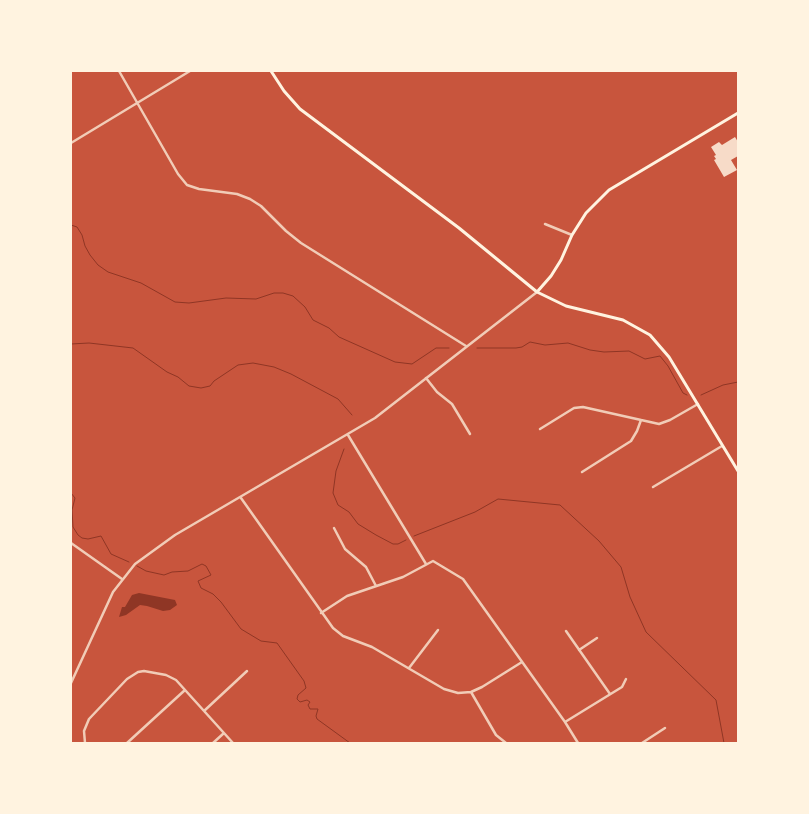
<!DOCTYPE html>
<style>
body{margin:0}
#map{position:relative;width:809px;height:814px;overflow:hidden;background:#c8553d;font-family:"Alegreya Sans",sans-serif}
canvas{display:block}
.frame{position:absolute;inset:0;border:72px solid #fff3e0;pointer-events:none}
</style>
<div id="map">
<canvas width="809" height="814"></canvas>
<div class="frame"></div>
</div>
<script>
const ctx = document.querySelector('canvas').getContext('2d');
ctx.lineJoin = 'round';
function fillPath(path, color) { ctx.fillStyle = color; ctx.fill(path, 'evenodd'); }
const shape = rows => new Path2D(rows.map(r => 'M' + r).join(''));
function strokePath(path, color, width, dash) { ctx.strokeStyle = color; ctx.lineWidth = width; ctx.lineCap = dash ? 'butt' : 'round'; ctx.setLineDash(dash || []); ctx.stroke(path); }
fillPath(shape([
 [139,593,175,600,177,605,170,610,163,611,147,606,140,605,126,615,119,617,122,607,125,607,132,595]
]), '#8f3625');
strokePath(shape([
 [71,225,77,227,82,235,85,246,90,255,98,265,108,272,141,283,175,302,189,303,226,298,256,299,274,293,283,293,293,296,305,307,313,320,329,328,339,337,395,362,412,364,436,348,449,348],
 [71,344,89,343,133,348,167,372,178,377,189,386,201,388,210,386,214,381,238,365,253,363,274,367,291,374,338,399,352,415],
 [477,348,516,348,522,347,530,342,545,345,568,343,590,350,604,352,629,351,645,359,660,356,668,366,683,393,687,395],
 [701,395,723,385,738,382],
 [344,449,336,471,333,493,338,505,349,512,358,524,376,535,393,544,398,544,406,540],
 [71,493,75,498,72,510,73,527,78,535,82,538,88,539,101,536,111,554,129,562],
 [414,536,475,512,498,499,560,505,599,541,621,567,630,597,646,632,716,700,724,743],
 [137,566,146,571,164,575,172,572,188,571,202,564,206,566,211,575,198,581,201,588,213,594,221,602,241,629,261,641,277,643,304,681,306,688,298,695,297,699,300,702,307,700,310,702,308,705,310,709,318,709,316,716,317,719,350,743]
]), '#8f3625', 1);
fillPath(shape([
 [735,137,738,142,738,156,731,160,737,170,724,177,714,160,716,159,714,156,716,155,711,147,719,142,722,145]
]), '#f7dbc8');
strokePath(shape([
 [119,71,178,174,187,185,199,189,237,194,250,199,261,206,286,231,301,243,466,346],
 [71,143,190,71],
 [545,224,572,235],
 [426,378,437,392,452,404,470,434],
 [540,429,574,408,583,407,659,424,670,420,698,404],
 [348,435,426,564],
 [582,472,631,441,637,431,641,420],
 [653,487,722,446],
 [241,498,333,628,343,636,372,647,444,689,458,693,471,692,482,687,522,662],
 [334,528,345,549,366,567,376,586],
 [71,543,122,579],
 [321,613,347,596,403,577,433,561,463,579,565,722,578,743],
 [566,631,610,694],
 [579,650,597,638],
 [409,668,438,630],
 [471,692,496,735,506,743],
 [204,711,247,671],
 [565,722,622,687,626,679],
 [85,743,84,731,89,719,127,679,138,672,144,671,166,675,176,680,233,743],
 [127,743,185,690],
 [213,743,224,733],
 [642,743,665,728]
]), '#f1ccb7', 2.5);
strokePath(shape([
 [71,683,113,592,135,564,175,535,375,418,537,292]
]), '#f1ccb7', 2.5);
strokePath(shape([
 [271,71,284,91,300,109,459,228,537,292,566,306,623,320,650,335,669,357,738,471],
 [537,292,551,276,561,260,572,235,586,213,609,190,738,113]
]), '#fff3e0', 3);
</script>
